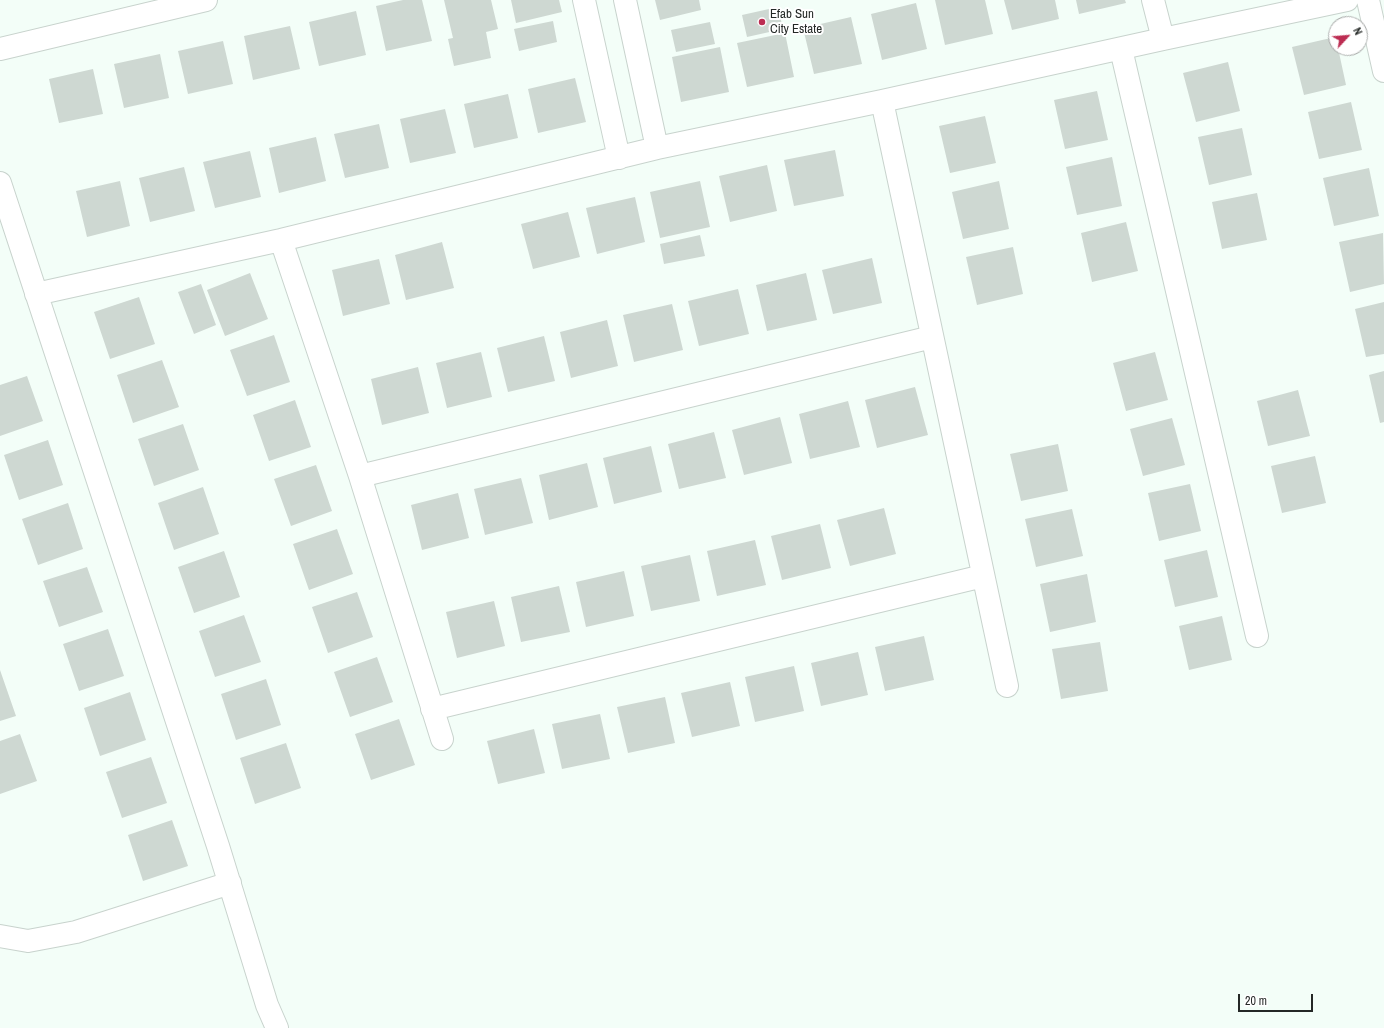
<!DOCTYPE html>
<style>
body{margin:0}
#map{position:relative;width:1384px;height:1028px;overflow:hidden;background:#f3fef8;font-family:"Archivo Narrow",sans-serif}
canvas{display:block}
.north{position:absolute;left:1328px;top:16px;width:40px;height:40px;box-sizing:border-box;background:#fff;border:1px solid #a7a9a8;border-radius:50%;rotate:64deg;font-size:11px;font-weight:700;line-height:16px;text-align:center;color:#242826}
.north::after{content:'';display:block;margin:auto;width:14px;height:18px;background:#bc2d52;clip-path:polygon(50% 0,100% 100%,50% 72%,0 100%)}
.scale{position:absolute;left:1238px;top:994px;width:75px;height:18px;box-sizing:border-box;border:2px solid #242826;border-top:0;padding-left:5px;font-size:12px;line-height:14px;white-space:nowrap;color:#242826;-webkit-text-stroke:3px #fff;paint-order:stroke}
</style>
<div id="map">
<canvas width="1384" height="1028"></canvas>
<div class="north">N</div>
<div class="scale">20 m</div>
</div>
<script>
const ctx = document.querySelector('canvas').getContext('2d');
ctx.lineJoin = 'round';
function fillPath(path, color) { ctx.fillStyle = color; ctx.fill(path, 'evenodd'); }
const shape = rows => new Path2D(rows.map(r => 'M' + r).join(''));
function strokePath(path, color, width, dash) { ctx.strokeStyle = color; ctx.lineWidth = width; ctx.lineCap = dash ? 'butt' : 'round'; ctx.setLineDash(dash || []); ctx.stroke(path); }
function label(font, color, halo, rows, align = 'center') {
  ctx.font = font + ' "Archivo Narrow",sans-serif'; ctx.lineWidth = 4; ctx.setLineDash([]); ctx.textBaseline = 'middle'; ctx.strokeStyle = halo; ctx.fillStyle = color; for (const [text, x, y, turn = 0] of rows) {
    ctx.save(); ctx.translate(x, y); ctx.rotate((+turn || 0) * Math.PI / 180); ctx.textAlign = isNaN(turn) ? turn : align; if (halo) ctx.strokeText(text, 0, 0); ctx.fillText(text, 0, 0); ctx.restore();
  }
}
fillPath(shape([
 [403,0,422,0,432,41,386,51,376,6],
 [444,0,491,0,498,29,486,32,491,58,454,66,448,39,453,38],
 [511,0,559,0,562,12,516,23],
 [655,0,699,0,701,10,660,20],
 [935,0,985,0,993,34,945,45],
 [1004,0,1055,0,1059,19,1012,30],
 [1076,0,1125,0,1126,3,1079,14],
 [916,3,927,49,882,60,871,14],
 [778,7,783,29,747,37,742,15],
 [356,11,366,55,319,66,309,22],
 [851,17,862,64,814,74,803,28],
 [553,21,557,42,519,51,514,29],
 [710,22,715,44,676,52,671,30],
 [290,26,300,69,253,80,244,36],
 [785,33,794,77,747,87,737,43],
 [1335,37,1336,48,1338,48,1346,85,1304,95,1292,47],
 [223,41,233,84,188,94,178,51],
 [720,47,729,92,681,102,672,57],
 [160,54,169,98,124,108,114,64],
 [1228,62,1240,111,1196,122,1183,73],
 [93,69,103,114,59,123,49,79],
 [575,78,586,122,538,133,528,89],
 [1097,91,1108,140,1065,149,1054,100],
 [508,94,518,138,474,148,464,104],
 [1351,102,1362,150,1319,159,1308,112],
 [445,109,456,153,410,163,400,119],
 [985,116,996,163,950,173,939,126],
 [379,124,389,168,345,178,334,134],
 [1242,128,1252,175,1209,185,1198,137],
 [316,137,326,181,279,193,269,148],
 [835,150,844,196,794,206,784,160],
 [250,151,261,197,215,208,203,162],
 [1112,157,1122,206,1077,215,1066,167],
 [767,165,777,211,730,222,719,176],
 [184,167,195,211,150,222,139,178],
 [1369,168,1379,216,1334,226,1323,178],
 [120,181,130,226,87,237,76,191],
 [700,181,710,227,660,238,650,192],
 [999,181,1009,229,963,239,952,192],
 [1257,193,1267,240,1222,249,1212,202],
 [635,197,645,242,597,254,586,208],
 [568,212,580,257,533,269,521,224],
 [1126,222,1138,271,1092,282,1081,233],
 [1383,233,1384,284,1350,292,1339,242],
 [700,235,705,256,664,264,660,244],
 [442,242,454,288,406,300,395,255],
 [1013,247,1023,294,977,305,966,257],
 [872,258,882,303,833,314,822,270],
 [379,259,390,304,343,316,332,270],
 [250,273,268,319,225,336,207,290],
 [806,273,817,320,767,331,756,285],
 [201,284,216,325,194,334,178,292],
 [738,289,749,334,699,346,688,301],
 [139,297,155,344,110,359,94,312],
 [1384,302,1384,354,1366,357,1355,309],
 [672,304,683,350,634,362,623,315],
 [607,320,618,366,571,378,560,332],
 [274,335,290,382,247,396,230,350],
 [544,336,555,381,508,392,497,348],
 [481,352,492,397,447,408,436,363],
 [1155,352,1168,400,1126,411,1113,363],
 [162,360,179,407,133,423,117,375],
 [418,367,429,413,382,425,371,379],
 [1384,371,1384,422,1380,423,1369,375],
 [27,376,43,421,0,436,0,385],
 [915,387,928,435,877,448,865,400],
 [1298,390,1310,436,1268,446,1257,401],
 [295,400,311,447,269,461,253,415],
 [848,401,860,447,810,459,799,414],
 [780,417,792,463,744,475,732,430],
 [1172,418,1185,465,1143,476,1130,429],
 [183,424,199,470,154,486,138,439],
 [714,432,726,478,679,489,668,444],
 [48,440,63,485,19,500,4,455],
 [1058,444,1068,491,1021,501,1010,454],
 [651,446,662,492,614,504,603,458],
 [1315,456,1326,503,1282,513,1271,466],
 [587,463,598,507,549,520,539,475],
 [316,465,332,511,291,526,274,479],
 [521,478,533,523,485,535,474,489],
 [1190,484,1201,531,1159,541,1148,493],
 [203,487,219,534,174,550,158,503],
 [458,493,469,538,422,550,411,505],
 [68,503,83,549,38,565,22,519],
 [884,508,896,554,850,566,837,520],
 [1072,509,1083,556,1036,567,1025,519],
 [820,524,831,568,782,580,771,536],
 [337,529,353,574,309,590,293,544],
 [755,540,766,585,717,596,707,551],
 [1207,550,1218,597,1175,607,1164,560],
 [224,551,240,597,194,613,178,567],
 [690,555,700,601,651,611,641,566],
 [87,567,103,612,59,627,43,581],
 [624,571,634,616,586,627,576,582],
 [1087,574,1096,622,1050,632,1040,584],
 [559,586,570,632,521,642,511,597],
 [357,592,373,637,328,653,312,607],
 [494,601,505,646,457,658,446,612],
 [244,615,261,662,215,677,199,631],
 [1222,616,1232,660,1189,670,1179,626],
 [108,629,124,676,79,691,63,644],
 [924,636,934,680,885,691,875,647],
 [1100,642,1108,691,1061,699,1052,649],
 [858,652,868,695,821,706,811,663],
 [377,657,393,702,350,717,334,672],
 [794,666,804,711,755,722,745,677],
 [0,670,16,716,0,721],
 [266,679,281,725,236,740,221,694],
 [730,682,740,726,692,737,681,693],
 [130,692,146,740,100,756,84,708],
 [665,697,675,743,628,753,617,707],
 [600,714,610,759,562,769,552,724],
 [399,719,415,765,371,780,355,734],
 [534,729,545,773,498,784,487,741],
 [20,734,37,781,0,794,0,741],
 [286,743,301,788,255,804,240,758],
 [151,757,167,803,122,818,106,772],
 [172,820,188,866,143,881,128,835]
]), '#ced8d2');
const minor = shape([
 [584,0,619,158],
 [625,0,657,148],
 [1153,0,1163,39],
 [1368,0,1384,71],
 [0,49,206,0],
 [1121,49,1257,636],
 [882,101,1007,686],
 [0,183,218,846,267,1005,277,1028],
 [281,240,360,476,442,739],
 [36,294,281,240,657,148,882,101,1163,39,1347,0],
 [360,476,932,337],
 [432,709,983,576],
 [0,936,28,941,76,932,230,883]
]);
strokePath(minor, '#c8d3cd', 24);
strokePath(minor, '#fff', 22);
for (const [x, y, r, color] of [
 [762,22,4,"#bc2d52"]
]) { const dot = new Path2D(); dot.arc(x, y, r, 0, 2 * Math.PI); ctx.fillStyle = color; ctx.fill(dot); strokePath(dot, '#fff', 1.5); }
label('13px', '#242826', '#fff', [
 ["Efab Sun",770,15],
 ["City Estate",770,30]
], 'left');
</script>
